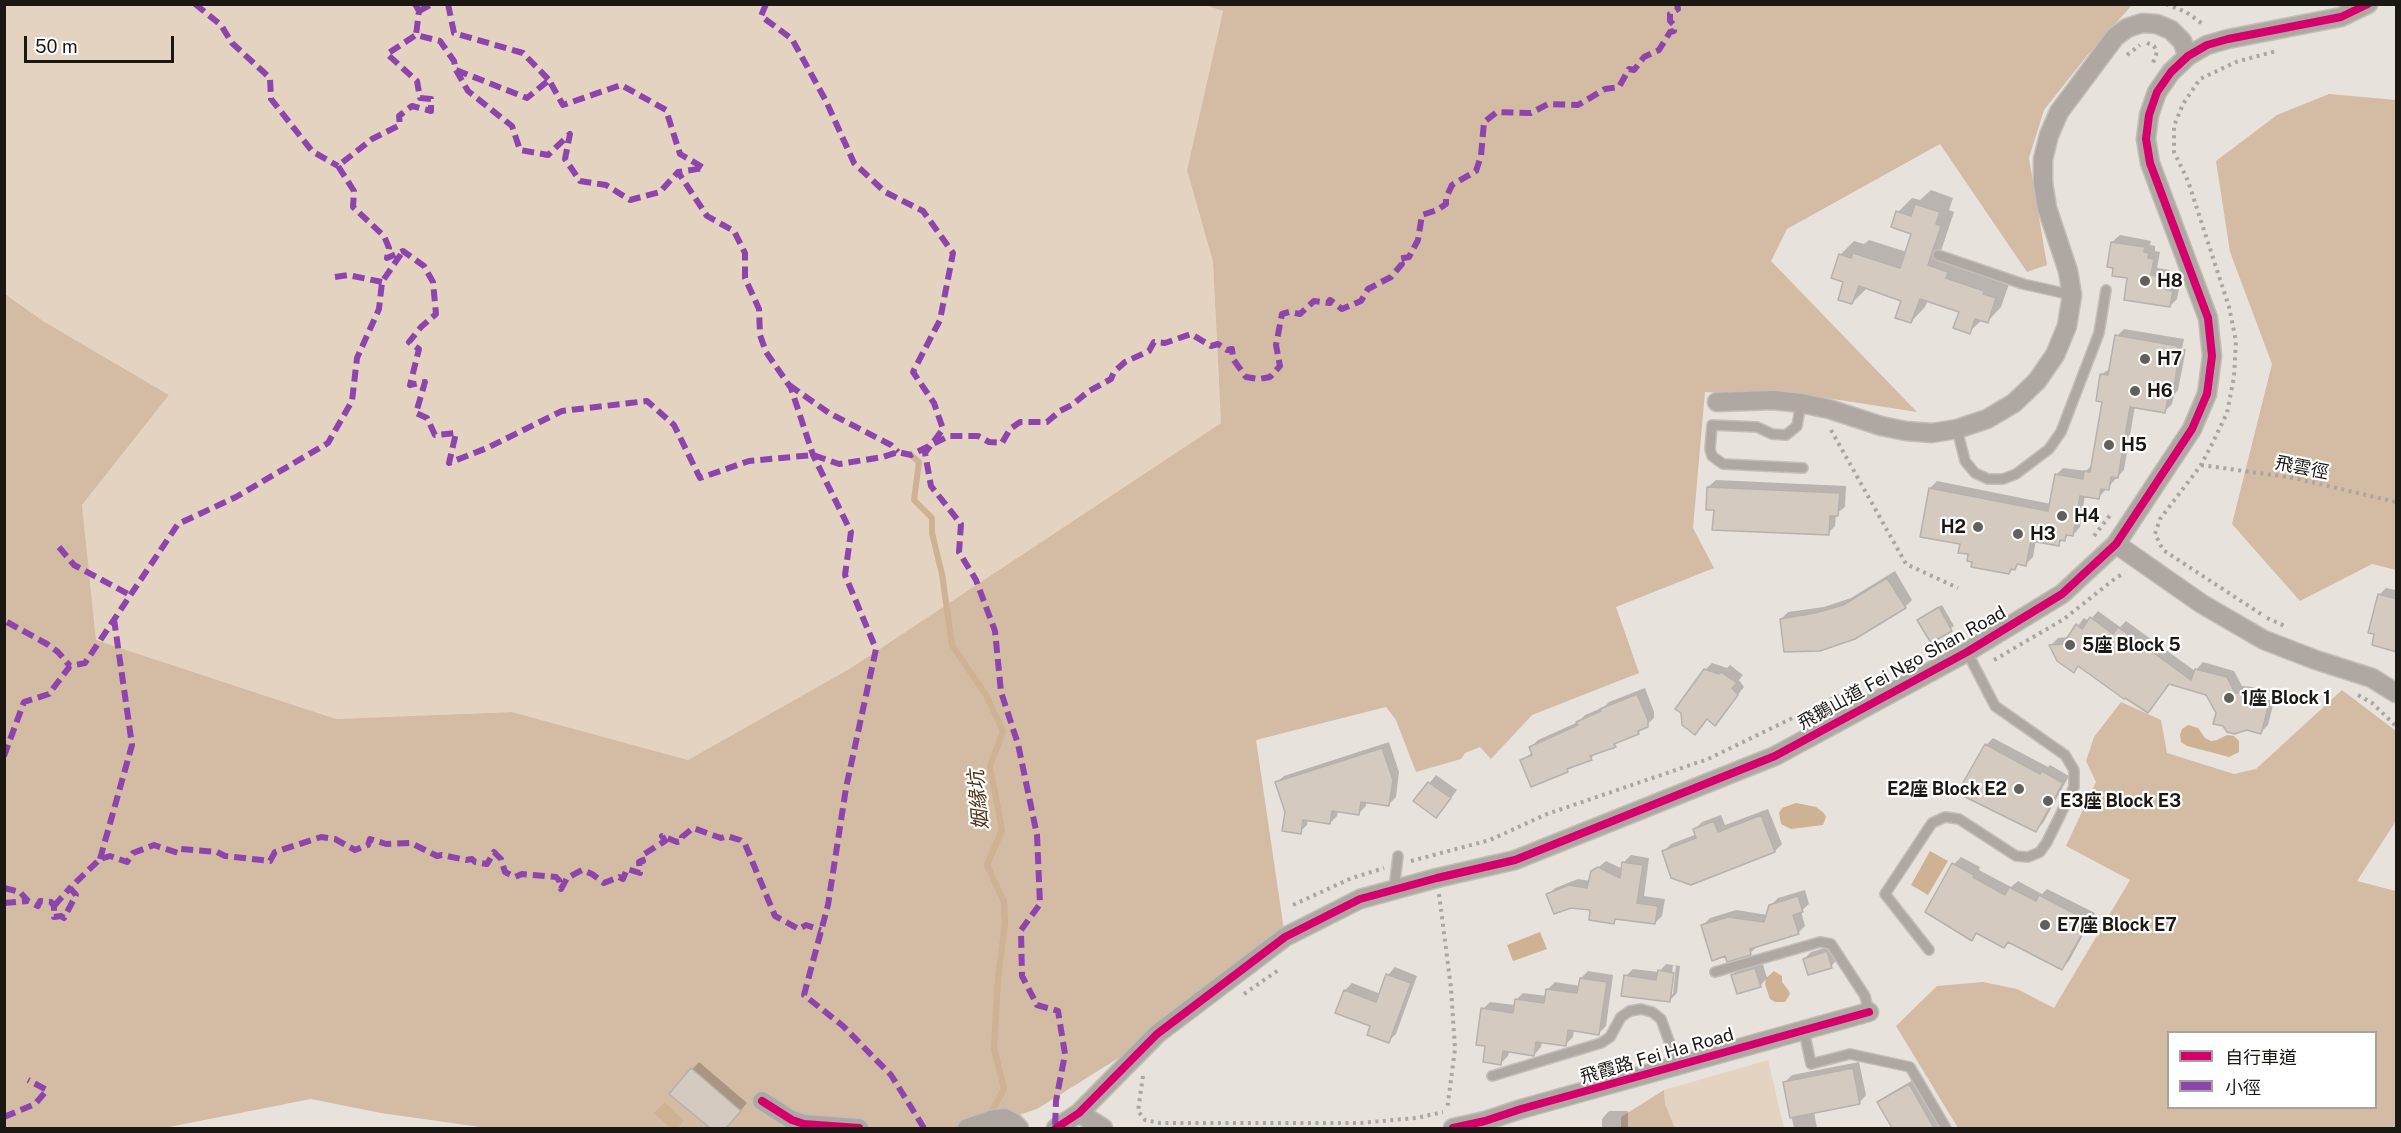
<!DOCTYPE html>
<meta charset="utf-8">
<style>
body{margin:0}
#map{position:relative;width:2401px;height:1133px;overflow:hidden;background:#e8e2dd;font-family:"Public Sans","Noto Sans TC",sans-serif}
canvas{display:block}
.frame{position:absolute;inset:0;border:6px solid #1b1814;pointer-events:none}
.legend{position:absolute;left:2167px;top:1031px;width:210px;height:78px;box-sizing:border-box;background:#fff;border:2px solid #a4a3a1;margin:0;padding:8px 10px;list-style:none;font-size:18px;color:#1b1814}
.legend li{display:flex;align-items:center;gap:12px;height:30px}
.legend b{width:30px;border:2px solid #a4a3a1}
.scale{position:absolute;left:24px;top:36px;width:150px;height:27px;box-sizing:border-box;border:3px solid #1b1814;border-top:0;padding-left:8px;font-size:18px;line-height:21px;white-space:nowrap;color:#1b1814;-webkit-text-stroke:4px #fff;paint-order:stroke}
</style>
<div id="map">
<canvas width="2401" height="1133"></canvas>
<div class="frame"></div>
<ul class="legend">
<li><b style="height:8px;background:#d6006c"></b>自行車道</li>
<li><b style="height:8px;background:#8e44ad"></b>小徑</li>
</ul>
<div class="scale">50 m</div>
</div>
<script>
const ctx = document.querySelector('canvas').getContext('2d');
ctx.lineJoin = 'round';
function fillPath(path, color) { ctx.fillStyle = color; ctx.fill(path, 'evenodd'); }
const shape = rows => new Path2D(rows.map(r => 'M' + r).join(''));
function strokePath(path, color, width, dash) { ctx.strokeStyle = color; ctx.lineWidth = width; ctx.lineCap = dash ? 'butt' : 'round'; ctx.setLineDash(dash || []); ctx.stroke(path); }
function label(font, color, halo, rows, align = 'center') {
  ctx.font = font + ' "Public Sans","Noto Sans TC",sans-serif'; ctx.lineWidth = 4.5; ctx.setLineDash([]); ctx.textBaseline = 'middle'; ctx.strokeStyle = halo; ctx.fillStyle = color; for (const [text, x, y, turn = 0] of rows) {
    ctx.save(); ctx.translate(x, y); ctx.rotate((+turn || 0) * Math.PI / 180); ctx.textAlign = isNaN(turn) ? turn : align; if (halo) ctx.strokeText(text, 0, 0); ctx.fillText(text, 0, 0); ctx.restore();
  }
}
fillPath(shape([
 [1205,4,1223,10,1187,170,1213,262,1221,423,851,668,688,760,512,712,336,719,96,640,82,505,169,395,43,321,5,293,4,5],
 [1768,1060,1784,1128,1675,1128,1665,1104,1664,1090]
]), '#e5d3c2');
fillPath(shape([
 [1205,5,2132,5,2086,57,2044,110,2029,158,2047,265,2027,272,1940,144,1787,229,1771,261,1917,412,1820,397,1705,392,1693,528,1714,568,1616,607,1639,673,1532,715,1491,759,1480,747,1465,753,1461,759,1416,772,1396,720,1386,707,1256,740,1285,937,1157,1034,1037,1109,980,1128,487,1128,381,1113,311,1099,164,1128,5,1128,4,293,43,321,169,395,82,505,96,640,336,719,512,712,688,760,851,668,1221,423,1213,262,1187,170,1223,11],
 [2329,94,2396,100,2396,570,2372,564,2300,601,2232,524,2272,364,2230,252,2216,161,2277,115],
 [2342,690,2396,731,2396,821,2357,881,2396,891,2396,1128,1958,1128,1896,1026,1937,986,1983,982,2017,989,2054,1008,2130,880,2066,846,2096,782,2086,761,2094,737,2121,702,2161,720,2167,753,2234,774,2256,769],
 [2168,1032,2376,1032,2376,1108,2168,1108],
 [1664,1090,1665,1104,1675,1128,1621,1128,1621,1117]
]), '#d4bba3');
fillPath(shape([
 [2188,725,2198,728,2205,738,2211,741,2217,740,2227,735,2234,736,2239,741,2239,752,2229,757,2187,746,2181,742,2180,735,2182,729],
 [1796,803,1816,807,1824,813,1826,817,1823,825,1791,829,1781,824,1779,813,1782,808],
 [1930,851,1948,861,1928,895,1911,885],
 [1540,932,1547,949,1513,961,1507,945],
 [1774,971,1782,976,1782,982,1789,991,1790,994,1785,1002,1775,1002,1770,999,1765,984,1766,978],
 [665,1102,684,1121,677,1128,670,1128,654,1113]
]), '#cfb194');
fillPath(shape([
 [1931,190,1953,198,1949,210,1954,212,1941,251,1961,257,1959,264,2009,284,2001,307,1987,322,1982,320,1969,332,1961,311,1928,300,1925,307,1911,322,1903,300,1867,288,1852,303,1845,281,1840,255,1854,241,1864,244,1869,240,1907,252,1913,233,1898,212,1912,198,1920,200],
 [2120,235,2151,241,2150,245,2155,246,2155,251,2160,252,2157,268,2170,270,2169,276,2174,277,2173,283,2180,284,2177,299,2170,306,2129,277,2112,242],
 [2124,329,2184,339,2182,349,2186,349,2178,390,2174,395,2172,404,2165,411,2135,406,2124,470,2099,497,2085,495,2080,527,2073,535,2070,534,2058,544,2036,540,2033,557,2026,564,2020,563,2009,573,1974,560,1930,488,1937,481,2051,504,2056,475,2063,468,2086,471,2093,464,2103,401,2102,374,2111,368,2117,336],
 [1716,480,1846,486,1845,507,1836,514,1835,526,1828,533,1716,509,1708,487],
 [1895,571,1912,600,1905,607,1781,619,1788,612,1824,607,1851,598],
 [2386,588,2396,590,2396,650,2379,595],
 [1942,605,1954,626,1931,641,1919,620],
 [2098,611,2120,627,2126,621,2195,671,2203,662,2234,671,2242,686,2253,687,2262,698,2274,701,2268,725,2261,732,2217,713,2207,693,2170,683,2148,712,2079,665,2074,671,2051,645,2058,638,2069,637,2084,618,2089,621],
 [1712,663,1727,668,1730,665,1743,675,1739,680,1744,687,1715,724,1708,718,1695,733,1705,670],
 [1645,688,1654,712,1654,718,1638,733,1597,752,1591,758,1573,765,1567,771,1522,760,1533,752,1531,747,1538,740,1578,722,1585,715,1604,707,1609,702],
 [1993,738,2048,767,2050,765,2069,776,2043,823,2036,830,1986,745],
 [1389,742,1399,772,1396,797,1389,804,1366,801,1366,806,1358,814,1338,811,1337,816,1330,823,1308,820,1307,825,1300,832,1286,812,1276,783,1284,776],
 [1436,775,1457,790,1443,809,1415,801],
 [1768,809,1782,844,1775,851,1691,884,1664,851,1671,844,1697,834,1695,829,1702,822,1721,815,1725,825],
 [1631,855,1649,858,1644,896,1665,899,1662,916,1655,923,1618,918,1613,922,1592,909,1548,895,1555,888,1578,879,1591,881,1593,872,1606,861,1623,869,1624,862],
 [1961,857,1980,867,1979,870,2011,887,2018,881,2042,894,2047,889,2095,913,2069,961,2062,968,2009,941,1978,932,1972,939,1954,864],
 [1805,890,1809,904,1801,911,1805,926,1798,933,1758,946,1750,953,1703,925,1710,918,1736,910,1768,915,1770,906,1778,898],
 [1834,945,1838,959,1831,966,1804,959,1811,952],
 [1762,961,1767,978,1760,986,1732,975,1740,968],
 [1666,964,1680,966,1677,993,1670,1000,1626,976,1633,969,1659,972],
 [1673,965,1676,965,1673,994,1670,994],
 [1395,967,1417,976,1396,1034,1388,1041,1372,1025,1337,1012,1345,990,1352,983,1381,994,1388,975],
 [1588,971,1613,975,1606,1026,1599,1033,1574,1029,1573,1037,1566,1044,1542,1041,1541,1047,1534,1055,1509,1051,1508,1056,1501,1063,1487,1045,1483,1009,1490,1002,1515,1005,1516,1000,1523,993,1547,996,1548,989,1555,982,1580,986,1581,978],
 [699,1062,747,1103,725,1128,713,1128,671,1093],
 [1859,1062,1866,1095,1859,1103,1814,1112,1817,1128,1794,1128,1784,1083,1792,1075],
 [1916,1078,1945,1128,1894,1128,1879,1103,1886,1096],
 [1609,1111,1628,1111,1628,1128,1602,1128,1602,1119]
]), '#0003');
strokePath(shape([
 [911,455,919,462,914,500,932,518,932,533,942,574,952,645,986,695,1003,731,990,766,1002,830,987,865,1004,902,1005,923,998,979,994,1048,1004,1089,989,1116]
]), '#cfb194', 6);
const building = shape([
 [1915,204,1940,212,1936,224,1941,226,1928,265,1948,272,1946,278,1984,291,1983,294,1996,298,1988,323,1975,319,1970,334,1953,328,1959,312,1920,299,1911,323,1895,318,1901,301,1859,286,1852,304,1838,300,1843,282,1831,278,1839,254,1851,258,1853,253,1900,268,1911,234,1891,227,1896,211,1911,216,1915,204],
 [2111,242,2145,247,2144,252,2149,253,2148,258,2154,259,2151,275,2163,277,2162,283,2168,284,2166,290,2173,291,2170,307,2124,300,2127,278,2112,276,2113,268,2107,267,2111,242],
 [2115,335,2178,346,2176,356,2179,356,2172,399,2168,398,2165,413,2130,407,2118,478,2111,477,2109,490,2101,489,2099,499,2080,496,2073,536,2066,535,2065,541,2060,540,2059,546,2031,541,2026,566,2017,564,2015,570,2011,569,2009,574,1971,567,1972,562,1967,561,1968,554,1958,553,1960,544,1920,537,1929,488,2048,511,2055,474,2083,479,2084,471,2090,472,2102,402,2096,401,2100,374,2108,375,2115,335],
 [1707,487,1840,493,1838,516,1830,516,1829,535,1712,530,1714,510,1706,510,1707,487],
 [1887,578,1906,608,1855,639,1820,651,1784,652,1780,619,1815,613,1843,605,1887,578],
 [2378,594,2397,599,2397,652,2372,645,2374,634,2368,633,2378,594],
 [1939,607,1952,631,1931,643,1917,620,1939,607],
 [2090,617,2113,634,2118,627,2191,680,2195,669,2227,677,2235,693,2246,694,2254,704,2268,708,2261,734,2247,730,2234,734,2227,732,2223,726,2213,724,2216,713,2206,695,2169,684,2148,713,2125,698,2124,699,2078,666,2074,673,2057,661,2049,645,2063,644,2076,624,2082,629,2090,617],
 [1704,669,1719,674,1721,672,1737,683,1732,688,1738,695,1715,726,1707,719,1695,735,1682,725,1681,713,1675,709,1704,669],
 [1637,694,1648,720,1648,727,1638,731,1639,734,1614,744,1616,747,1590,756,1592,760,1567,769,1568,772,1531,787,1520,760,1532,755,1529,747,1578,725,1576,722,1601,711,1600,709,1637,694],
 [1985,744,2040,774,2042,771,2063,783,2036,832,1957,793,1985,744],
 [1382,748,1393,780,1389,806,1361,802,1359,815,1332,811,1330,824,1303,820,1301,834,1282,831,1285,812,1275,782,1382,748],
 [1428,782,1451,798,1436,818,1413,801,1428,782],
 [1761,815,1775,852,1691,885,1671,878,1662,851,1696,838,1693,829,1714,821,1718,832,1761,815],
 [1622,862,1643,865,1637,903,1658,906,1655,924,1615,919,1614,924,1589,920,1590,910,1571,908,1554,914,1546,894,1569,885,1587,888,1591,871,1598,867,1620,878,1622,862],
 [1952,863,1974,875,1973,877,2005,895,2009,887,2036,901,2039,895,2089,921,2062,970,2008,942,2004,948,1976,933,1972,941,1925,912,1952,863],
 [1798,896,1803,912,1793,915,1799,934,1750,949,1751,955,1727,962,1725,956,1712,961,1701,925,1728,917,1764,922,1769,905,1798,896],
 [1827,951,1832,968,1808,975,1803,959,1827,951],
 [1755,968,1761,987,1737,994,1731,975,1755,968],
 [1658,970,1674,973,1670,1002,1621,996,1624,975,1656,980,1658,970],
 [1386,974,1411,983,1389,1043,1367,1035,1370,1026,1335,1013,1344,990,1376,1002,1386,974],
 [1580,978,1607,982,1599,1035,1568,1030,1566,1046,1536,1042,1534,1056,1503,1051,1501,1065,1483,1062,1485,1046,1476,1045,1481,1008,1513,1013,1515,999,1544,1003,1546,989,1577,993,1580,978],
 [691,1068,741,1111,726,1128,710,1128,669,1094,691,1068],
 [1853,1068,1860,1104,1790,1118,1783,1082,1853,1068],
 [1909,1084,1934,1128,1892,1128,1877,1102,1909,1084]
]);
fillPath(building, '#d4cac0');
strokePath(building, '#b5b1ad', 1.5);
const lane = shape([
 [1938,255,2023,284,2072,295],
 [1801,403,1797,426,1786,435,1772,434,1757,427,1712,425,1710,449,1712,456,1723,464,1803,468],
 [1957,429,1965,461,1975,473,1988,479,2003,479,2016,474,2049,449,2061,432,2099,333,2106,290],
 [1394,889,1398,856],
 [1929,950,1885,894,1932,823,1945,817,1959,819,2016,856,2028,857,2040,852,2047,842,2074,787,2074,770,2065,755,1995,706,1967,652],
 [1715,972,1820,942,1831,944,1865,996,1869,1012],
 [1804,1031,1811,1064,1850,1054,1910,1067,1946,1128],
 [1492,1076,1601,1043,1610,1037,1621,1017,1630,1011,1641,1009,1652,1012,1661,1019,1678,1066]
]);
const street = shape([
 [1717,402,1773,400,1801,403,1829,409,1881,426,1906,431,1932,433,1957,429,1987,419,2014,403,2037,381,2055,355,2067,326,2072,295,2068,271,2047,208,2043,183,2043,159,2049,135,2059,112,2115,37,2127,28,2142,23,2157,24,2171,30,2182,41,2188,56],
 [2116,544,2202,604,2264,640,2316,660,2372,678,2396,693],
 [762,1101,792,1120,804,1124,859,1128],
 [1079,1113,1103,1128],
 [967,1128,994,1119,1005,1118,1014,1123,1019,1128],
 [1056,1128,1079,1113,1157,1034,1285,937,1360,899,1437,878,1515,860,1775,756,1967,652,2062,594,2116,544,2192,429,2207,394,2212,356,2208,318,2150,163,2146,139,2149,115,2157,92,2171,72,2188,56,2207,45,2228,39,2341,17,2368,4],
 [1453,1128,1485,1121,1521,1109,1869,1012]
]);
strokePath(lane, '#c2beba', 12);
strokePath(street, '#c2beba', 21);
strokePath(shape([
 [2166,4,2186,12,2204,25],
 [2147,43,2154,46,2157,52,2153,63],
 [2127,55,2140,45],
 [1831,430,1906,564,1958,588],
 [2201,465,2294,478,2396,502],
 [2094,536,2111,514],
 [2261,614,2163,550,2155,534,2160,519,2201,465,2212,444,2227,413,2234,377,2236,341,2229,307,2188,181,2174,152,2174,126,2183,104,2200,79,2236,62,2276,51],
 [2267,618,2285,626],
 [1994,660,2064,619,2117,577,2125,573],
 [2358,695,2372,703,2396,726],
 [1411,861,1490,840,1547,814,1708,759,1869,681],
 [1439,894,1451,988,1455,1049,1447,1110],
 [1293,905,1352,878,1384,868],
 [1244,994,1280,969],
 [1143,1076,1138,1111,1145,1120,1160,1123,1360,1123,1416,1118,1443,1112]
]), '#aba6a1', 4, [3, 4.5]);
strokePath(lane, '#afa8a2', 9);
strokePath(street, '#afa8a2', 18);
strokePath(shape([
 [195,4,221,25,232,43,270,78,271,99,312,151,338,166],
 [415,4,419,11,416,35],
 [448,4,454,33,523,53,549,80],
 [766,4,761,16,792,39,826,101,854,163,885,192,923,211,953,253,940,320,913,372,934,403,943,429,925,453,931,486,961,524,959,552,976,580,995,631,1001,692,1018,744,1037,835,1040,904,1021,930,1022,976,1037,1005,1058,1011,1065,1054,1056,1101,1055,1128],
 [419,11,432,4],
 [456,70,468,91,512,126,520,150,548,155,570,134,565,159,580,181,606,185,630,200,660,192,678,172],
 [335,277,348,275,382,282],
 [789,385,829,413,891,445,898,452],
 [59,547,74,565,130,595],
 [7,622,47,644,58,652,70,666],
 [4,756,24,702,49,694,70,666,85,663,178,524,236,497,328,443,352,401,357,358,379,309,382,282,403,251],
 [100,859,132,745,114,619],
 [4,888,20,892,28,901,38,906,40,901,51,902,54,906,54,917,61,916,64,918,76,895,70,888,100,859,110,856,127,862,133,853,154,845,178,853,181,849,217,852,225,856,270,861,275,852,321,837,335,839,355,850,368,845,370,839,386,844,411,843,437,856,442,855,466,860,472,859,475,862,487,864,494,852,501,859,505,872,515,877,522,874,556,877,559,880,561,889,567,878,582,870,592,874,604,883,619,877,623,879,627,869,640,873,639,862,643,861,641,856,665,841,662,836,677,842,682,841,682,837,693,828,721,838,727,836,740,840,745,844,775,916,799,929,806,925,821,930],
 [4,903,28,901],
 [54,906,70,888],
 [4,1117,35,1104,47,1090,28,1080],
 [924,1128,891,1075,843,1026,804,995,828,905,846,788,876,649,845,575,851,532,813,455,791,388,766,352,760,335,759,309,745,278,745,253,734,231,707,216,678,172,704,168,680,154,666,110,621,85,563,105,549,80,527,98,456,70,454,61,440,41,416,35,387,54,417,81,420,98,431,99,431,111,412,106,399,116,400,125,372,139,338,166,354,191,353,207,384,236,389,248,387,258,403,251,424,266,433,282,436,314,421,327,409,342,419,349,410,385,425,382,416,413,427,418,435,435,456,433,449,463,487,448,562,411,647,401,674,425,700,478,749,461,813,455,839,464,883,457,898,452,911,455,949,436,978,436,989,442,1002,443,1010,429,1020,422,1047,422,1060,411,1072,405,1089,391,1111,379,1114,372,1125,362,1149,351,1154,342,1165,343,1191,334,1211,346,1218,344,1227,350,1232,349,1233,359,1246,377,1259,379,1270,377,1280,366,1276,345,1282,314,1289,312,1300,314,1314,301,1330,303,1330,300,1342,309,1361,301,1368,289,1391,277,1402,264,1399,259,1409,257,1418,240,1422,215,1437,210,1446,204,1446,198,1452,185,1476,171,1481,156,1484,122,1497,112,1531,113,1548,104,1578,105,1605,89,1619,87,1629,69,1634,70,1644,57,1659,50,1670,32,1674,31,1675,26,1670,21,1670,14,1678,9,1677,4]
]), '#8e44ad', 6, [12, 6]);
strokePath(shape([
 [762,1101,792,1120,804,1124,859,1128],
 [1056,1128,1079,1113,1157,1034,1285,937,1360,899,1437,878,1515,860,1775,756,1967,652,2062,594,2116,544,2192,429,2207,394,2212,356,2208,318,2150,163,2146,139,2149,115,2157,92,2171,72,2188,56,2207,45,2228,39,2341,17,2368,4],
 [1453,1128,1485,1121,1521,1109,1869,1012]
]), '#d6006c', 8);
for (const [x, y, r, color] of [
 [2145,281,6,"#635f5a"],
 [2145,359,6,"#635f5a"],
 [2135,391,6,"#635f5a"],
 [2109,445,6,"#635f5a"],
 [2062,516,6,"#635f5a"],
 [1978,527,6,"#635f5a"],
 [2018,534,6,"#635f5a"],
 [2070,645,6,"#635f5a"],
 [2229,698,6,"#635f5a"],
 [2019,789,6,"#635f5a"],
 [2048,801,6,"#635f5a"],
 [2045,925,6,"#635f5a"]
]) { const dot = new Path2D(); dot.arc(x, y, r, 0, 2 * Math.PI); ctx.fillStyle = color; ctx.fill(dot); strokePath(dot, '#fff', 2); }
label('bold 18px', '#1b1814', '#fff', [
 ["H8",2157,281],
 ["H7",2157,359],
 ["H6",2147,391],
 ["H5",2121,445],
 ["H4",2074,516],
 ["H2",1966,527,"right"],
 ["H3",2030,534],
 ["5座 Block 5",2082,645],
 ["1座 Block 1",2241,698],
 ["E2座 Block E2",2007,789,"right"],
 ["E3座 Block E3",2060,801],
 ["E7座 Block E7",2057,925]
], 'left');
label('18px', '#1b1814', '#fff', [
 ["飛雲徑",2302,468,11],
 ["飛鵝山道 Fei Ngo Shan Road",1902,668,-29],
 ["飛霞路 Fei Ha Road",1657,1056,-16]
]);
label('italic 20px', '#4f3212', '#fff', [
 ["姻緣坑",979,800,-95]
]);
</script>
